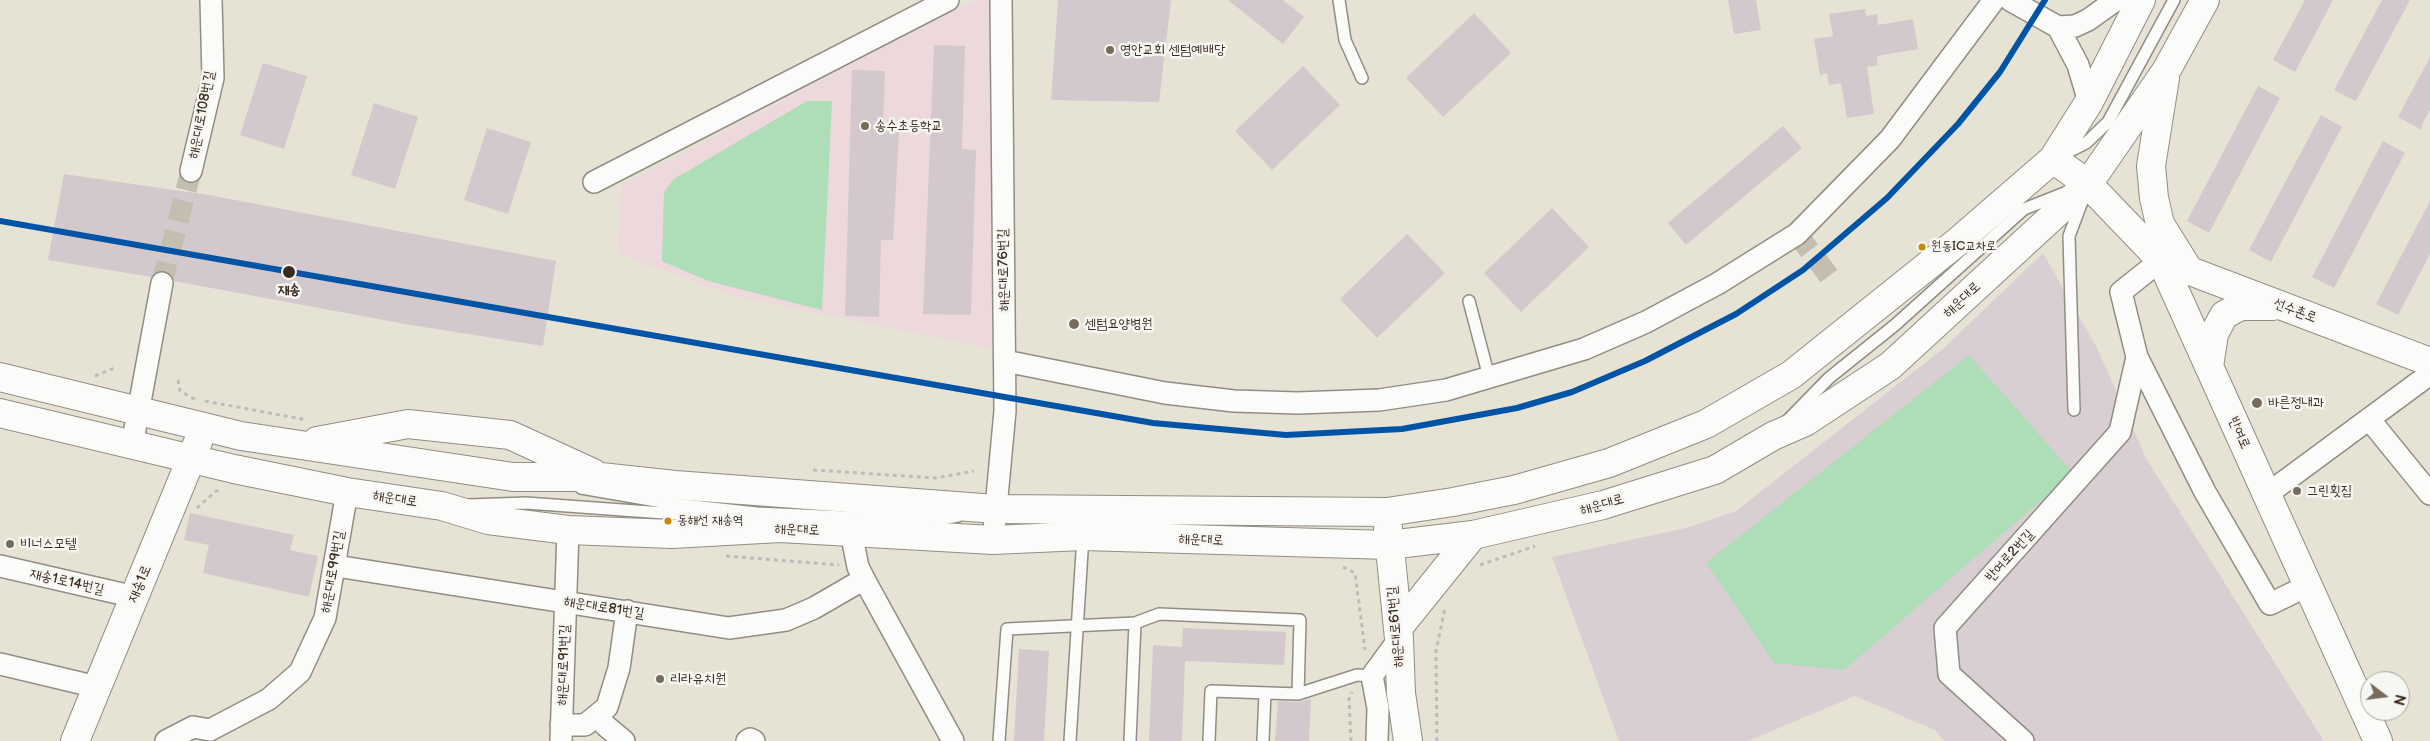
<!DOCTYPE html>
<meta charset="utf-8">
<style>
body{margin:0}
#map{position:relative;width:2430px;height:741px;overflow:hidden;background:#e6e3d5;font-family:"Balsamiq Sans",sans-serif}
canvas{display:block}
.north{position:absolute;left:2360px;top:671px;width:50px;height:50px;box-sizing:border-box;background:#f6f6f2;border:1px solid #aba49d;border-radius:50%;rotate:105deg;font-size:14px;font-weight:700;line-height:20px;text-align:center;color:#3b2a1e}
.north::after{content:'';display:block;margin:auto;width:18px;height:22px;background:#776b5e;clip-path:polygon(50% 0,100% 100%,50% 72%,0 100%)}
</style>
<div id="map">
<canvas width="2430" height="741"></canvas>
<div class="north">N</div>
</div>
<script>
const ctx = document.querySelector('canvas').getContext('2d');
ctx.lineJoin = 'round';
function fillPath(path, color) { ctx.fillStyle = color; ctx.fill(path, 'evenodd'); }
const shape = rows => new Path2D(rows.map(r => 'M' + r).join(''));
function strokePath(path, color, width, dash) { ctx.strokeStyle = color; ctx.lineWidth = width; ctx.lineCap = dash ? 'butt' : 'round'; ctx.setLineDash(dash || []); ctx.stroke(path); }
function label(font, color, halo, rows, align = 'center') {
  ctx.font = font + ' "Balsamiq Sans","Poor Story",sans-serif'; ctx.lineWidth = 5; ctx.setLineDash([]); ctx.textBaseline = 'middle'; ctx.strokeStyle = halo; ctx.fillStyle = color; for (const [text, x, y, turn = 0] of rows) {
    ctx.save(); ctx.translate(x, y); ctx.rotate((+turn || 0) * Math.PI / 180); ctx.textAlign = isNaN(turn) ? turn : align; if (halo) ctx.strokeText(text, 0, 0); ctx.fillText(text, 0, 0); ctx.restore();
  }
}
fillPath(shape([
 [980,0,992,0,995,349,734,296,617,253,622,185,967,4]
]), '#edd8dc');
fillPath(shape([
 [2043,253,2097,348,2146,458,2324,741,1944,741,1935,730,1855,696,1748,741,1619,741,1552,557,1686,528,1736,511,1944,348]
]), '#d9ced2');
fillPath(shape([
 [807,101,832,101,822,310,708,281,662,261,664,192,674,179],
 [1969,355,2073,473,1844,670,1774,663,1706,563]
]), '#addeb7');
fillPath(shape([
 [1058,0,1171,0,1159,102,1051,100],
 [1228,0,1283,0,1304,17,1283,44],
 [1728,0,1756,0,1761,30,1734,34],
 [2305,0,2333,0,2295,72,2273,60],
 [2382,0,2410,0,2356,101,2334,90],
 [1865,9,1866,16,1877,14,1878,25,1913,19,1918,49,1877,56,1878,65,1867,67,1874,114,1847,118,1841,83,1829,85,1827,73,1820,75,1814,39,1833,36,1829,14],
 [1474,13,1511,53,1443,117,1406,78],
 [934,45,965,46,962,149,976,150,971,315,923,314],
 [2430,57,2430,110,2422,124,2422,130,2398,117],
 [263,63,307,76,284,149,240,135],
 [1303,66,1340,105,1272,170,1235,131],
 [852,70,885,71,883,131,899,132,893,240,881,240,879,317,845,316],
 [2258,86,2280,98,2209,233,2187,221],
 [374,103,418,117,395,189,351,175],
 [2321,115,2342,127,2271,262,2249,250],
 [1783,126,1802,148,1686,245,1668,223],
 [487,128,531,142,508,214,464,200],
 [2383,141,2405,153,2334,288,2312,277],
 [64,174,209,195,556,261,543,346,405,324,174,281,170,274,164,271,157,271,151,277,48,260],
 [2430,201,2430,254,2398,315,2376,304],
 [1552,208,1589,247,1521,312,1484,273],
 [1407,234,1445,273,1377,338,1340,299],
 [190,513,294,535,290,550,318,556,309,597,203,573,209,545,184,540],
 [1183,628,1286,632,1284,665,1185,661,1182,741,1149,741,1153,645,1182,647],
 [1019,649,1049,651,1044,741,1014,741],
 [1311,699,1309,741,1275,741,1278,701,1298,702]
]), '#d3c8cc');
strokePath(shape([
 [1797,234,1829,276],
 [162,283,191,171]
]), '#c4beb0', 21, [21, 11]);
const lane = shape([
 [1339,0,1345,40,1362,78],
 [2064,154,2086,143,2108,122,2174,0],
 [1469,301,1489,377],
 [2074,410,2069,236,2083,199],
 [1788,420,1829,378,1895,325,2024,209,2067,192],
 [581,488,674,504,757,513,931,521,958,516],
 [469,505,526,503,705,516,732,520],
 [1135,623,1159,614,1300,620,1298,694],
 [999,741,1007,629,1135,623,1130,741],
 [1070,741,1083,536],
 [1209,741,1211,691,1298,694,1357,675,1372,676],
 [1263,741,1265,693]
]);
const street = shape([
 [2010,0,2058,27,2078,65,2089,102],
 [2058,27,2075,26,2088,20,2116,0],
 [191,171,213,78,211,0],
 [594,182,948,0],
 [2161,260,2121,292,2137,357,2205,492,2270,604,2307,586],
 [1005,361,1165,393,1234,401,1298,403,1379,400,1446,390,1584,349,1646,322,1717,284,1797,234,1890,139,1994,0],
 [2369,419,2430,494],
 [132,445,162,283],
 [2266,495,2430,374],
 [851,532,858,567,864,579,953,741],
 [993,540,1005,411,1001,0],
 [0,566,135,597],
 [336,566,729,628,786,620,814,608,864,579],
 [0,664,97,687],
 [597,715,606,726,624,741],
 [561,725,585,725,607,707,619,668,627,611],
 [166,741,193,727,210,730,269,699,300,672,325,618,347,492],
 [561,741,568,530],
 [747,741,750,739,754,741],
 [1377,741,1378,708,1372,676,1399,639],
 [2023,741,1949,674,1945,628,2120,432,2137,357]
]);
const secondary = shape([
 [2165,78,2151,166,2154,198,2160,224,2188,269],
 [2053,159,2088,184,2161,260,2378,741],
 [2161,260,2430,362],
 [2209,367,2214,334,2224,315,2241,306,2273,306],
 [0,377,241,436,513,477,601,477,675,485,996,509,1387,512,1453,502,1514,490,1609,463,1706,424,1791,375,1956,243,2053,159,2089,102,2141,0],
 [0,413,234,469,347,492,442,506,488,520,568,530,672,534,780,528,993,540,1083,536,1389,545,1473,535,1603,505,1715,470,1773,436,1805,422,1890,366,2088,184,2166,71,2205,0],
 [317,441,408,424,510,435,593,473],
 [1388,528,1399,639,1401,693,1408,741],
 [1398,628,1473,535],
 [75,741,198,442]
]);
strokePath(lane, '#928d84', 14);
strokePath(street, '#928d84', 24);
strokePath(secondary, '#928d84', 30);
strokePath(shape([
 [95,376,117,367],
 [178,380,180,391,196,400],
 [205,401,307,420],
 [813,470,936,478,974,471],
 [197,508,216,491,222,491],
 [726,556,839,565],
 [1480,565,1535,546],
 [1343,567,1355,573,1365,650],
 [1351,741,1349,699,1352,692],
 [1437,741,1436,651,1445,608]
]), '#bebcb9', 3, [4, 4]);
strokePath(lane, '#fbfbf9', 11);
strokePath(street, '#fbfbf9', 21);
strokePath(secondary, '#fbfbf9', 28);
strokePath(shape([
 [0,221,1153,423,1286,435,1402,429,1517,408,1572,392,1645,361,1736,314,1803,270,1887,198,1958,124,2000,72,2045,0]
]), '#0054a6', 6);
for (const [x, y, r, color] of [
 [1110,50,5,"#776b5e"],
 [865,126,5,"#776b5e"],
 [1922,247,4.5,"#c88708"],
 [289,272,7,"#3b2a1e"],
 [1074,324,6,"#776b5e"],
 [2257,403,6,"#776b5e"],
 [2297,491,5,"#776b5e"],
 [668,521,4.5,"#c88708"],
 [10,544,5,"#776b5e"],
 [660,679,5,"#776b5e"]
]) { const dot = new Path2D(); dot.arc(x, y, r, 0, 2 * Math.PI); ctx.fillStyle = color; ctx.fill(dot); strokePath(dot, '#f6f6f2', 2); }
label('13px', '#3b2a1e', '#f6f6f2', [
 ["원동IC교차로",1931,247],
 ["동해선 재송역",677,521]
], 'left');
label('14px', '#3b2a1e', '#f6f6f2', [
 ["영안교회 센텀예배당",1120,50],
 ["송수초등학교",875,126],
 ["센텀요양병원",1085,324],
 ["바른정내과",2268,403],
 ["그린횟집",2307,491],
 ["비너스모텔",20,544],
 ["리라유치원",670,679]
], 'left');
label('14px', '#3b2a1e', '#f6f6f2', [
 ["해운대로108번길",202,115,-79],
 ["해운대로76번길",1004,270,-91],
 ["해운대로",1962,300,-43],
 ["선수촌로",2295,311,21],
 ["반여로",2239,433,66],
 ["해운대로",395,499,9],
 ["해운대로",1602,505,-16],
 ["해운대로",797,530,2],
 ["해운대로",1201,540,2],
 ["반여로2번길",2010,556,-48],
 ["해운대로99번길",333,572,-80],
 ["재송1로14번길",67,582,13],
 ["재송1로",140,584,-67],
 ["해운대로81번길",604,608,9],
 ["해운대로61번길",1396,627,-95],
 ["해운대로91번길",564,665,-88]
]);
label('bold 14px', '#3b2a1e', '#f6f6f2', [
 ["재송",289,290]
]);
</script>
